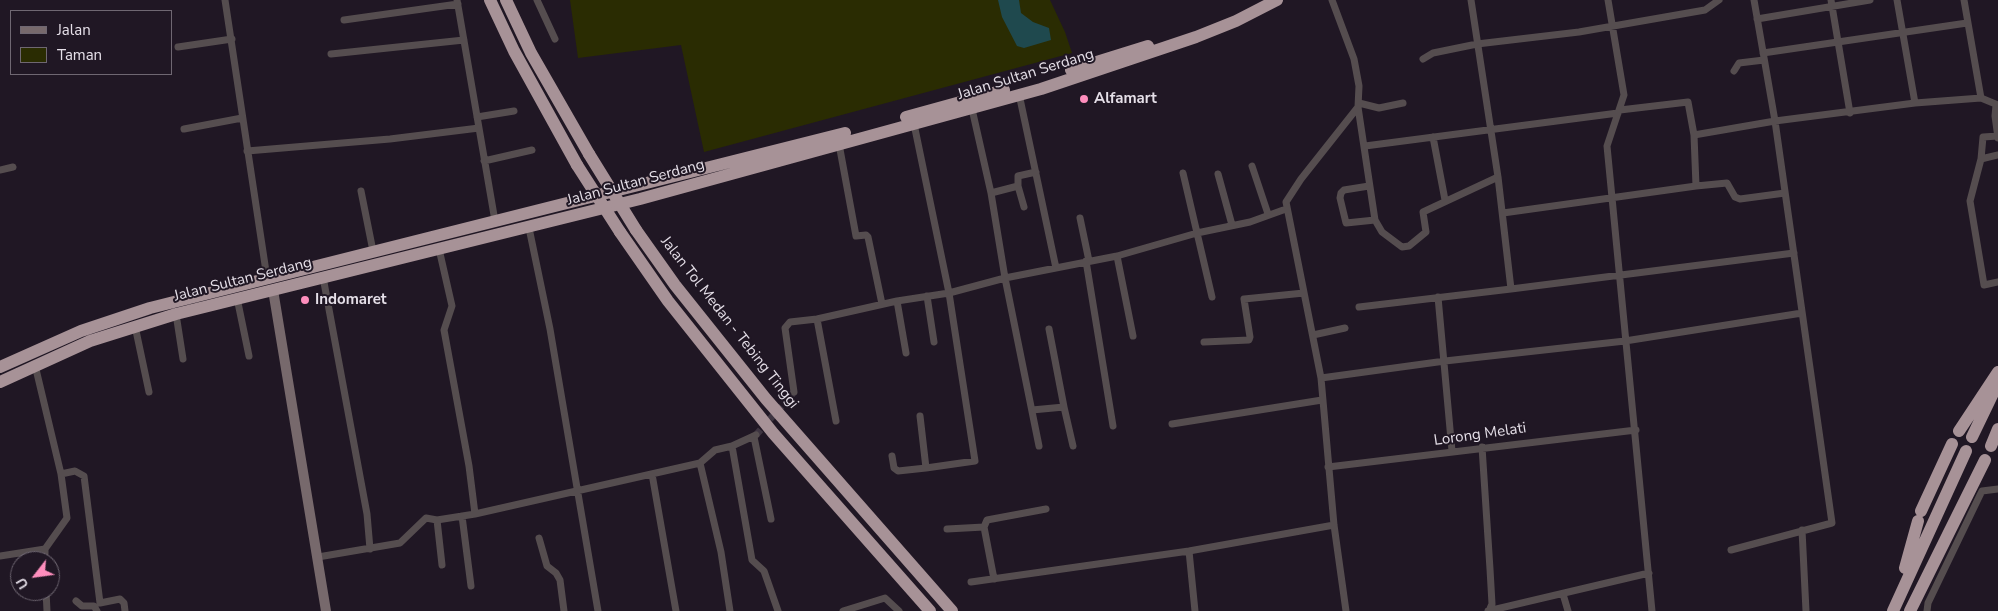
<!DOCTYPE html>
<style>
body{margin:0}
#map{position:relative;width:1998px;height:611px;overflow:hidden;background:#201724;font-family:"Nunito Sans",sans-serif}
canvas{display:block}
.legend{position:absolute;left:10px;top:10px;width:162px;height:65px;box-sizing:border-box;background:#201724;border:1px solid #6f6772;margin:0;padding:6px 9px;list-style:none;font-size:15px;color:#e5dfe8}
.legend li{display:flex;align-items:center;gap:10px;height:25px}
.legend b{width:25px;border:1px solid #6f6772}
.north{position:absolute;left:10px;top:551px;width:50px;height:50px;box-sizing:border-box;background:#201724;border:1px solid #6f6772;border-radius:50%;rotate:240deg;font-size:14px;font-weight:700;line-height:20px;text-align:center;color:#e5dfe8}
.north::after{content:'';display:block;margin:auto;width:18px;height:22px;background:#fe8ebd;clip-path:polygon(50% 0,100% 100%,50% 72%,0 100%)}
</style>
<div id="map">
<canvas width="1998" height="611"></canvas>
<ul class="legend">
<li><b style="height:6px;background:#77696c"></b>Jalan</li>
<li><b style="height:14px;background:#2a2c02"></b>Taman</li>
</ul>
<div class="north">U</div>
</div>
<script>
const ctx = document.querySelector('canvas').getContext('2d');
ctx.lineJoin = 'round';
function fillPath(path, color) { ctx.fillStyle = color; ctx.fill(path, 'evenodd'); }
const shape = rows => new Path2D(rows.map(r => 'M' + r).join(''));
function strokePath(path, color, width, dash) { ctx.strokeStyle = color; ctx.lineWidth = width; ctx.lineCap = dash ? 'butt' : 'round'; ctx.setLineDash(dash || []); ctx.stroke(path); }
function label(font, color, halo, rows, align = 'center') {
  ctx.font = font + ' "Nunito Sans",sans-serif'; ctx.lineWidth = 4; ctx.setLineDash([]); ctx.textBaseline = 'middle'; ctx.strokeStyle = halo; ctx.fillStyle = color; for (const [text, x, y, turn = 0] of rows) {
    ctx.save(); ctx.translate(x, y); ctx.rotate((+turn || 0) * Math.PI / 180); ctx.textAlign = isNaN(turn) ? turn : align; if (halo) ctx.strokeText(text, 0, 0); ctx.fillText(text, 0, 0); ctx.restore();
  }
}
fillPath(shape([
 [570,0,1050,0,1065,32,1072,53,704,152,681,45,578,58]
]), '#2a2c02');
fillPath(shape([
 [998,0,1019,0,1021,13,1033,22,1049,28,1051,40,1024,48,1017,46,1002,17]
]), '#1f494e');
strokePath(shape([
 [756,435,794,392]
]), '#3e3541', 7, [7, 3.5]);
strokePath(shape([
 [225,0,267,278],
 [457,0,495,221],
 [537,0,555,39],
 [1332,0,1354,59,1359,86,1358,107,1301,179,1286,202,1321,378,1334,525,1346,611],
 [1608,0,1624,95,1607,146,1652,611],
 [1831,0,1850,113],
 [1897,0,1915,103],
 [1964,0,1981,98],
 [1757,19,1870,0],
 [344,20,458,4],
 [178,47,232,39],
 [1763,53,1967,23],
 [331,54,464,40],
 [1423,59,1433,53,1477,44,1579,32,1705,10,1719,0],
 [1734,71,1739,63,1764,60],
 [1019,94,1056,268],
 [1359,103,1379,108,1403,103],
 [1996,105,1995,116,1998,138],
 [1358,107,1375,220,1382,232,1402,247,1409,246,1426,232,1423,212,1498,177],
 [972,109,991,193,1005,278,1039,446],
 [1620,110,1688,102,1694,135,1696,186,1727,183,1735,197,1740,199,1785,193],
 [477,117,514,111],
 [914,124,949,293,975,461,926,468,920,416],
 [184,129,242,118],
 [1694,135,1775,121,1915,103,1981,98,1998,105],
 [1998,136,1983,137,1981,159,1970,201,1984,285,1998,282],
 [1433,137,1445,200],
 [839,144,856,236,866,235,868,237,882,304],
 [1365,146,1618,113],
 [247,151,390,139,479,128],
 [1981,159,1998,155],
 [484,161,532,150],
 [1252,166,1268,214],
 [0,170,13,167],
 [1183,173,1212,297],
 [1218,174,1232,225],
 [1018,186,1024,207],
 [1369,186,1344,190,1341,193,1340,198,1346,223,1375,220],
 [361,191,373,251],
 [991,193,1018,186,1018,176,1036,172],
 [1503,213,1696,186],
 [1080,218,1089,261],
 [529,228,550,329,598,611],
 [439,249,452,306,444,330,469,466,475,514],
 [1117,256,1133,336],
 [1086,261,1113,426],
 [323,277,367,514,370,549],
 [1511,289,1794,253],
 [927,296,934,342],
 [1438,297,1452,451],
 [237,298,249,356],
 [897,301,906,353],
 [1359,307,1511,289,1498,177,1471,0],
 [176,314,183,359],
 [817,319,836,421],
 [135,326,149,392],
 [1049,329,1064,407],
 [1313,335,1345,328],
 [1204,342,1249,340,1250,337,1244,299,1304,293],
 [35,365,61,474,67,518,45,549,45,561],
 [1321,378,1445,361,1625,341,1802,313],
 [794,392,785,328,790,322,817,319,897,301,949,293,1005,278,1117,256,1197,233,1250,222,1286,209],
 [1032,410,1064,407,1073,446],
 [1172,424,1322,400],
 [754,437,771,519],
 [732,446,752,560,764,571,778,611],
 [1482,447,1490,569,1492,604,1489,611],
 [892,456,894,468,898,471,926,468],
 [700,463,721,552,730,611],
 [1328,467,1636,430],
 [61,474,75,471,84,476,100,603,120,599,124,603,125,611],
 [652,474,676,611],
 [462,516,471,586],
 [437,520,442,565],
 [984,527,987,520,1046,509],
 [947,529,984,527,994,579],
 [1802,530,1806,611],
 [539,538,547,566,556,573,560,580,564,611],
 [1731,550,1832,523,1775,121,1754,0],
 [1189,551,1195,611],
 [0,556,45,549],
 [318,557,400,543,426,518,437,520,475,514,700,463,715,450,732,446,756,435],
 [971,582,1189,551,1334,525],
 [46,591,47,611],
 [1563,594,1568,611],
 [76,601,82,606,94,606,97,611],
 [843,611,885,598,899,611],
 [1488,611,1649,573],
 [1927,611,1928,603,1980,495,1982,491,1998,489]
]), '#554d4f', 7);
strokePath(shape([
 [273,290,326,611]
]), '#77696c', 10);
strokePath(shape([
 [490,0,514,51,577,165],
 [506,0,531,53,589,154],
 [1071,70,1148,46],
 [906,117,1004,90],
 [636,230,675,285,766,399,952,611],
 [620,232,668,301,773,433,930,611],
 [0,367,81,331,150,308,845,133],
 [0,382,90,341,176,314,640,199,1041,89,1196,37,1236,21,1277,0],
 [1959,431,1998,372],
 [1972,437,1997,385],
 [1991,446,1998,429],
 [1921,511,1952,444],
 [1905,568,1918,521],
 [1893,611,1966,451],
 [1910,611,1985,460]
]), '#a79297', 12);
strokePath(shape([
 [589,154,636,230],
 [577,165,620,232]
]), '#a79297', 12);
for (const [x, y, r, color] of [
 [1084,99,5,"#fe8ebd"],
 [305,300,5,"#fe8ebd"]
]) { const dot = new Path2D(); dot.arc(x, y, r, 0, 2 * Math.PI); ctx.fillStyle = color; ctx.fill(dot); strokePath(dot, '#201724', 2); }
label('15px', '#e5dfe8', '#201724', [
 ["Jalan Sultan Serdang",1026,75,-17],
 ["Jalan Sultan Serdang",636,183,-15],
 ["Jalan Sultan Serdang",243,280,-14],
 ["Jalan Tol Medan - Tebing Tinggi",729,323,52],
 ["Lorong Melati",1480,435,-8]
]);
label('bold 15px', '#e5dfe8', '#201724', [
 ["Alfamart",1094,99],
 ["Indomaret",315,300]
], 'left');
</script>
